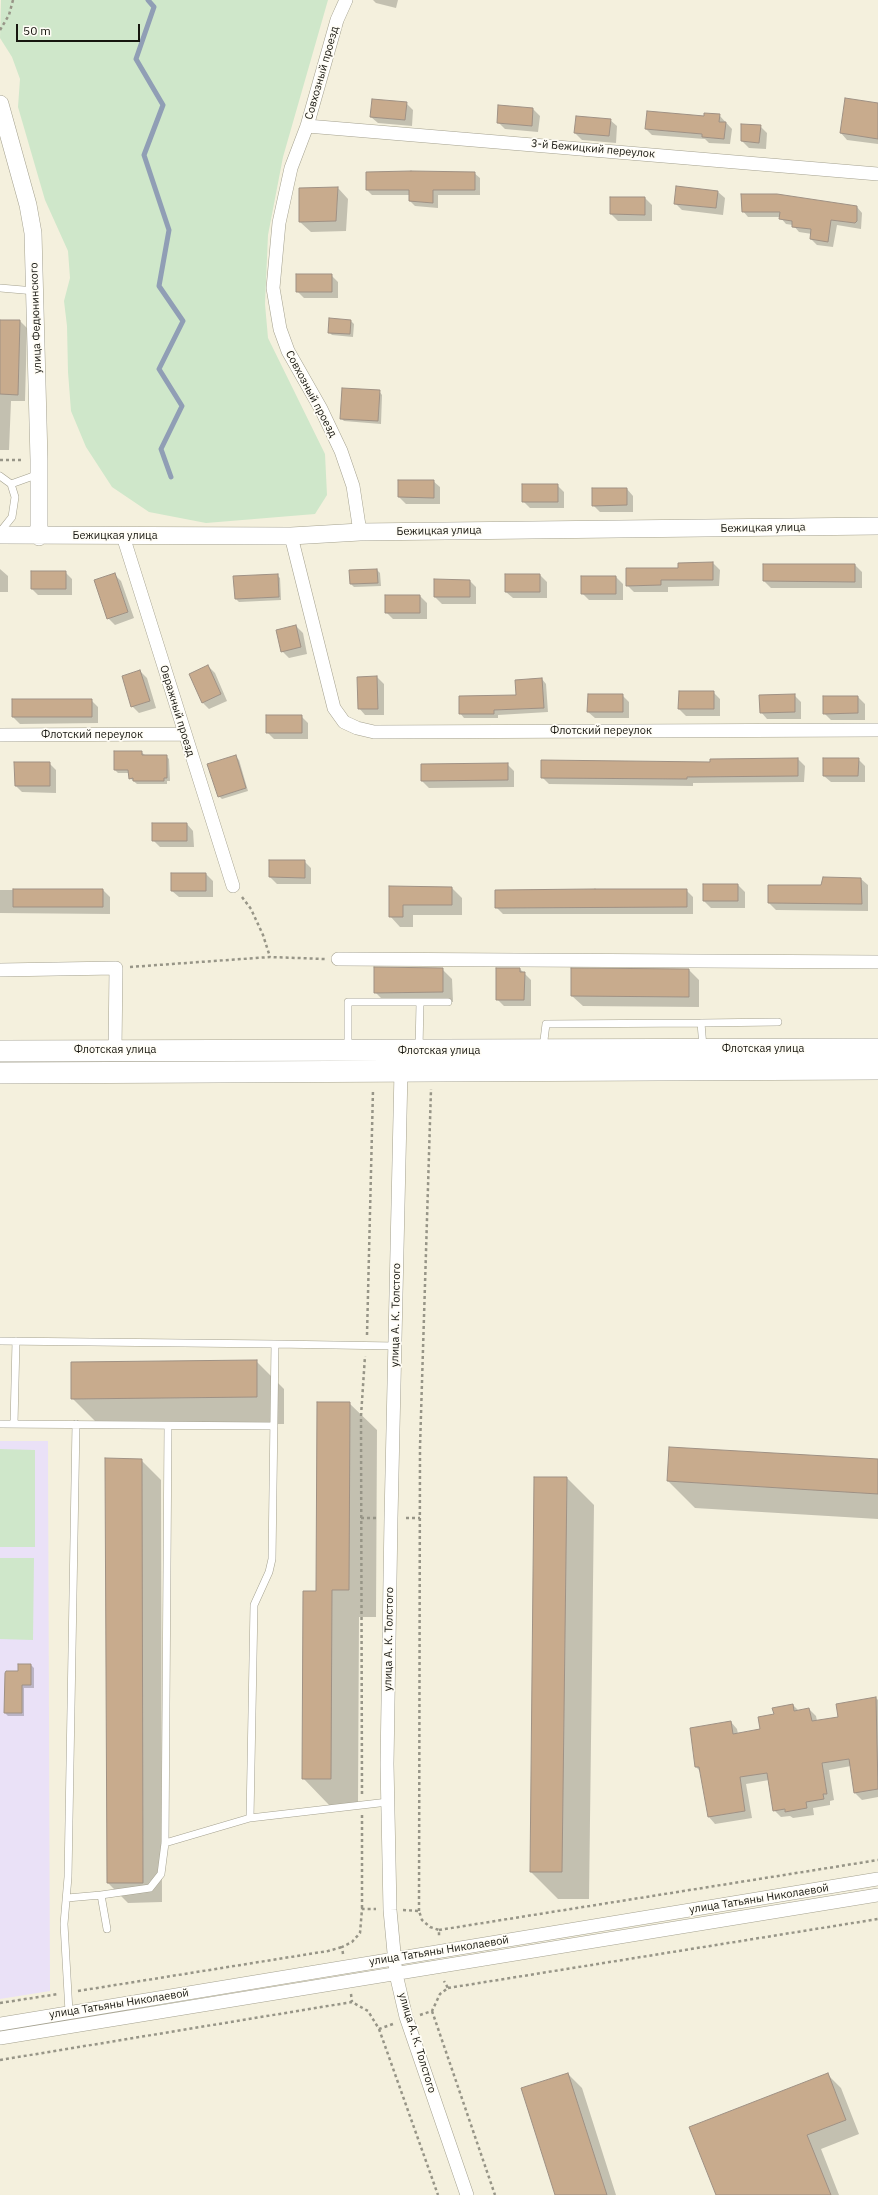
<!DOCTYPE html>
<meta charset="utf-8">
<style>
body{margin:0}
#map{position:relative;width:878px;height:2195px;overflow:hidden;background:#f4f0dd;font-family:"IBM Plex Sans",sans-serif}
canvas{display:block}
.scale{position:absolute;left:16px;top:24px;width:124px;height:18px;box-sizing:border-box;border:2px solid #17160f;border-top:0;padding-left:5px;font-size:12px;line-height:14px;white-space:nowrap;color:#17160f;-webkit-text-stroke:3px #fffdf6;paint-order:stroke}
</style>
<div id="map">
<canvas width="878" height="2195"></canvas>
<div class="scale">50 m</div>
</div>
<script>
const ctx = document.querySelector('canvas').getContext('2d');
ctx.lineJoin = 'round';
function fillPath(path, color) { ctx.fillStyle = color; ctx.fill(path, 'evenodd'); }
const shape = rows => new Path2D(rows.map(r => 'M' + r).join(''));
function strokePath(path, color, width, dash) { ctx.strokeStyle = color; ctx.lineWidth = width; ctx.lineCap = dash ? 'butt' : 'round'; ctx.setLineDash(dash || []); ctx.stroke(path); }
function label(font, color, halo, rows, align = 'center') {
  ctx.font = font + ' "IBM Plex Sans",sans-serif'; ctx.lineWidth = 3.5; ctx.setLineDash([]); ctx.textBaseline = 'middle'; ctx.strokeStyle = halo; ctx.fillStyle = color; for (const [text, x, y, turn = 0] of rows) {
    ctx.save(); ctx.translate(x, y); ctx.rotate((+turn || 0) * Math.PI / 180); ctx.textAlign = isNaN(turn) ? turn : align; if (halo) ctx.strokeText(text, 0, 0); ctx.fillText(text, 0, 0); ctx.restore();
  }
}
fillPath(shape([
 [0,1441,48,1441,50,1991,0,1999]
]), '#eae1f7');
fillPath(shape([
 [1,0,328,0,283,157,268,235,265,304,268,338,325,454,327,495,315,514,206,523,149,512,112,487,86,447,71,411,68,372,67,326,64,301,70,278,68,251,45,200,18,107,20,79,12,57,0,38],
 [0,1449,35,1450,35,1547,0,1547],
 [0,1558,34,1558,33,1640,0,1639]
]), '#cfe7ca');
fillPath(shape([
 [373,0,398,0,396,8,376,3],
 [406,103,413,110,412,126,378,123,371,117],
 [878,104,878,144,847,140,841,133],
 [533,109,540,116,538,132,505,129,498,122],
 [719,115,732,129,730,144,709,143,705,139,652,135,646,129],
 [610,120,617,126,616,143,582,140,575,133],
 [760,126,767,133,766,149,749,148,742,141],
 [474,173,480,178,480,195,438,195,438,208,415,206,410,201,410,195,372,195,367,190],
 [338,188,348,199,346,231,311,232,300,222],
 [718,192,725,198,723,215,682,210,675,203],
 [611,198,645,198,652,205,652,221,618,221,611,214],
 [857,207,862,213,861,229,837,225,833,247,817,245,811,239,812,234,799,232,793,225,786,224,780,217,748,217,743,211],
 [331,275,338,282,338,298,304,298,297,291],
 [330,319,351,321,354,324,353,337,332,335,329,332],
 [0,321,20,321,27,328,25,401,11,401,9,450,0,450],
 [379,391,382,395,381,424,344,421,341,418],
 [433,481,440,487,440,504,406,504,399,497],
 [557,485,564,492,564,508,530,508,523,501],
 [627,489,633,496,633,512,600,512,593,505],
 [713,563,720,570,719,586,668,587,668,592,634,592,627,585,679,569],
 [764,565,855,565,862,572,862,588,771,588,764,581],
 [0,569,8,576,8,592,0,592],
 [377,570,380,573,381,586,354,587,351,584],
 [65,572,72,579,72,595,38,595,32,589],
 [114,574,121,581,134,618,115,625,108,618],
 [277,575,280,578,281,600,239,602,236,599],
 [540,575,547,582,547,598,513,598,506,592],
 [616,577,623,584,623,600,589,600,582,593],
 [469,580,476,587,476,604,442,604,435,597],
 [420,596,427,603,427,619,393,619,386,612],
 [296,626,303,633,307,654,289,658,282,651],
 [208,666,215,673,227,701,209,709,202,702],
 [140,671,147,678,156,708,139,713,132,706],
 [377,677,384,684,384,715,365,715,359,708],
 [542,679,546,684,548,712,498,715,498,718,464,718,460,713,517,696],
 [713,692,720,699,720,716,686,716,679,709],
 [622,695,629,702,629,718,595,718,588,712],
 [794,695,801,702,801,719,767,719,761,712],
 [858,697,865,704,865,720,831,720,824,713],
 [91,700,98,707,98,723,20,724,13,717],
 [301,716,308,723,308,739,274,739,267,732],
 [141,752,145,755,166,756,169,759,170,781,167,781,167,784,137,784,130,778,129,773,118,773,115,770],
 [235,756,239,760,248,791,222,799,219,796],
 [798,759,805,766,804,782,693,783,693,786,549,784,542,777,711,763],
 [858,759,865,766,865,782,831,782,824,776],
 [49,763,56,770,56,793,22,792,16,786],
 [507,764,514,771,514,787,429,788,422,781,422,765],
 [187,824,193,831,194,847,160,847,153,840],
 [304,861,311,868,311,884,277,884,270,877],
 [206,874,213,881,213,897,179,897,172,891],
 [861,879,868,885,868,911,776,910,769,903,821,886],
 [704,885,738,885,745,892,745,908,711,908,704,901],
 [390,887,452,888,462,898,462,915,413,915,413,927,400,927,390,916],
 [0,890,103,890,110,897,110,914,0,913],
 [686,890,693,897,693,914,503,914,496,907],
 [442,969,452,979,453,1002,386,1003,375,992],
 [520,969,531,980,531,1006,504,1006,497,999],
 [572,969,689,970,699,980,699,1007,583,1006,572,996],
 [256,1361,284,1389,284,1424,99,1425,72,1398],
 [349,1403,377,1430,376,1617,359,1617,358,1806,330,1806,303,1778,317,1592],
 [141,1460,161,1480,162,1902,128,1903,108,1883],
 [878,1460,878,1519,695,1508,668,1481],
 [567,1478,594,1505,589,1899,558,1899,531,1872],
 [31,1665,34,1668,34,1688,24,1688,24,1716,8,1716,5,1713,19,1672],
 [876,1698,878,1700,878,1797,862,1800,855,1793,851,1766,829,1770,834,1800,830,1801,830,1805,813,1808,814,1815,793,1818,790,1816,781,1817,774,1810,769,1780,746,1784,752,1818,715,1824,709,1817,701,1772,696,1767,691,1729,731,1722,737,1729,738,1734,761,1730,775,1715,793,1705,799,1711,809,1709,816,1716,817,1721,839,1718,837,1705],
 [568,2074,582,2088,616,2195,556,2195],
 [827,2074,841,2088,859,2134,821,2149,839,2195,717,2195]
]), '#0003');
strokePath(shape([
 [148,0,154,7,136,59,163,105,144,155,169,230,159,286,183,321,159,369,182,406,161,449,171,477]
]), '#909eb5', 5);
const building = shape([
 [845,98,878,103,878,139,840,133,845,98],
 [372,99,407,102,405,120,370,117,372,99],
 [498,105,533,108,532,126,497,123,498,105],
 [647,111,704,116,704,113,720,114,719,122,726,122,724,139,702,137,702,134,645,129,647,111],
 [576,116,611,119,609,136,574,133,576,116],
 [741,124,761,125,759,143,741,141,741,124],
 [411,171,475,172,475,190,433,190,433,203,409,201,409,190,366,190,366,172,411,171],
 [676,186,718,191,716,208,674,204,676,186],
 [338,187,336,221,299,222,299,188,338,187],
 [741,194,777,194,857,206,857,221,855,223,831,220,828,242,810,239,811,229,792,227,792,221,779,219,780,212,742,212,741,194],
 [610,197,645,197,645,215,610,214,610,197],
 [296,274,332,274,332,292,296,292,296,274],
 [329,318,351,320,350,334,328,333,329,318],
 [0,320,20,320,18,395,0,394,0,320],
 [342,388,380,390,378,421,340,419,342,388],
 [398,480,434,480,434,498,398,497,398,480],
 [522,484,558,484,558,502,522,502,522,484],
 [592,488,627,488,627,505,592,506,592,488],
 [713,562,713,580,661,580,661,585,626,586,626,568,678,568,678,563,713,562],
 [763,564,855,564,855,582,763,581,763,564],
 [377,569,378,583,350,584,349,570,377,569],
 [31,571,66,571,66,589,31,589,31,571],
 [115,573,128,612,107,619,94,580,115,573],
 [278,574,279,597,235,599,233,576,278,574],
 [505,574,540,574,540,592,505,592,505,574],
 [581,576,616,576,616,594,581,594,581,576],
 [434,579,470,580,470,597,434,597,434,579],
 [385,595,420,595,420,613,385,613,385,595],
 [296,625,301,647,281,652,276,630,296,625],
 [208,665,221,694,202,703,189,674,208,665],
 [140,670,150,701,131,707,122,676,140,670],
 [377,676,378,709,358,709,357,677,377,676],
 [542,678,544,708,494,710,494,714,459,714,459,696,516,695,515,680,542,678],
 [679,691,714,691,714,709,678,709,679,691],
 [588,694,623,694,623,712,587,712,588,694],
 [795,694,795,712,760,713,759,695,795,694],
 [823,696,858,696,858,713,823,714,823,696],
 [12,699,92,699,92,717,12,717,12,699],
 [266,715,302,715,302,733,266,733,266,715],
 [114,751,142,751,142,755,167,755,167,778,164,778,164,781,133,781,133,778,129,779,128,770,114,770,114,751],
 [236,755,246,788,218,797,207,764,236,755],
 [798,758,798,776,687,777,687,779,541,778,541,760,710,762,710,759,798,758],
 [823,758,859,758,858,776,823,776,823,758],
 [14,762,50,762,50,786,15,786,14,762],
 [508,763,508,780,421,781,421,764,508,763],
 [152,823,187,823,187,841,152,841,152,823],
 [269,860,305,860,305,878,269,877,269,860],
 [171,873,206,873,206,891,171,891,171,873],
 [823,877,861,878,862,904,768,903,768,885,821,885,823,877],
 [703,884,738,884,738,901,703,901,703,884],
 [389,886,452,887,452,905,403,905,403,917,389,917,389,886],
 [13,889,103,889,103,907,13,907,13,889],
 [595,889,687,889,687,907,495,908,495,890,595,889],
 [374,967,443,968,443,992,374,993,374,967],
 [496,968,520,968,520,972,525,972,524,1000,496,1000,496,968],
 [571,968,689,969,689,997,571,996,571,968],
 [257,1360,257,1397,71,1399,71,1362,257,1360],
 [317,1402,350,1402,349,1590,332,1590,331,1779,302,1779,303,1591,316,1591,317,1402],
 [669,1447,878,1459,878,1494,667,1481,669,1447],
 [105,1458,142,1459,143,1883,107,1883,105,1458],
 [534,1477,567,1477,562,1872,530,1872,534,1477],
 [18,1664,31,1664,31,1685,22,1685,22,1713,4,1713,5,1673,6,1671,18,1671,18,1664],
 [876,1697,878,1789,854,1793,849,1759,822,1763,827,1794,823,1794,824,1799,806,1802,807,1808,785,1812,785,1809,773,1811,767,1773,740,1777,745,1811,708,1817,699,1767,695,1767,690,1728,731,1721,733,1734,760,1729,758,1717,774,1714,772,1708,793,1704,794,1711,809,1708,812,1721,838,1717,836,1704,876,1697],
 [568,2073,607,2195,555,2195,521,2088,568,2073],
 [828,2073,846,2120,807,2135,831,2195,716,2195,689,2127,828,2073]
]);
fillPath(building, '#c8ab8d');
strokePath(building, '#9f9184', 1);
const service = shape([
 [0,288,35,291],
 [0,476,11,484,15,497,12,517,0,532],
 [11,484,39,474],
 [703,1047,701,1023,778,1022],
 [543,1048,546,1024,701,1023],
 [348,1049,348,1002,448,1002],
 [419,1049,420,1003],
 [0,1341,275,1344],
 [0,1424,274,1426],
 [14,1424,16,1341],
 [250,1818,254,1605,269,1572,272,1559,275,1344,395,1346],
 [165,1843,250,1818,388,1802],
 [101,1895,107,1929],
 [67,1898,101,1895,150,1888,161,1874,165,1843,168,1426],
 [69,2012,64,1924,68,1877,76,1424]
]);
const minor = shape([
 [346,0,337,20,307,126,291,168,279,223,273,288,280,329,288,351,321,409,341,451,353,486,360,532],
 [307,126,878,174],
 [123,536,233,886],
 [291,536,334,708,344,722,357,728,374,732,878,730],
 [0,735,184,734],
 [338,959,878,962],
 [0,970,116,968,115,1050],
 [401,1071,391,1518,387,1764,390,1910,396,1974,406,2017,467,2195],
 [0,2024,878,1879],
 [0,2038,878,1895]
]);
const tertiary = shape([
 [0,104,28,205,33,233,39,460,39,537],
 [0,535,291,536,360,532,878,526]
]);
const primary = shape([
 [0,1051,878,1049],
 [0,1073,878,1069]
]);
strokePath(service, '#a4a18f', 8);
strokePath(minor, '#a4a18f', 14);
strokePath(tertiary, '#a4a18f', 18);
strokePath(primary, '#a4a18f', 22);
strokePath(shape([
 [0,30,9,15,13,0],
 [0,460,23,460],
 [242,897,251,909,263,935,270,957],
 [130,967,270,957,325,959],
 [367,1335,373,1090],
 [361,1518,377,1518],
 [406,1518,420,1518],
 [362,1794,361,1416,365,1356],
 [362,1815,362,1909],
 [403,1910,419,1911,422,1920,430,1927,439,1930,439,1938],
 [419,1911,420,1447,431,1089],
 [439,1930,878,1860],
 [343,1954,342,1947,352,1942,360,1933,362,1909,376,1909],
 [448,1988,878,1919],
 [78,1991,328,1951,342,1947],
 [351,1994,352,2002],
 [0,2003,58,1994],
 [432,2011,495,2195],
 [420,2015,432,2011,440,1994,448,1988,444,1981],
 [379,2029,438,2195],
 [0,2060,352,2002,368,2011,379,2029,393,2024]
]), '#979587', 2.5, [3, 3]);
strokePath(service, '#fff', 7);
strokePath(minor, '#fff', 13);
strokePath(tertiary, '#fff', 17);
strokePath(primary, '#fff', 21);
label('11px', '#17160f', '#fffdf6', [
 ["Совхозный проезд",322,73,-74],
 ["3-й Бежицкий переулок",593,149,5],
 ["улица Федюнинского",36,318,-92],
 ["Совхозный проезд",311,394,62],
 ["Бежицкая улица",763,528,-1],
 ["Бежицкая улица",439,531,-1],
 ["Бежицкая улица",115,536],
 ["Овражный проезд",177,711,73],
 ["Флотский переулок",601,731],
 ["Флотский переулок",92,735],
 ["Флотская улица",763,1049],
 ["Флотская улица",115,1050],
 ["Флотская улица",439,1051],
 ["улица А. К. Толстого",396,1315,-89],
 ["улица А. К. Толстого",389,1639,-89],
 ["улица Татьяны Николаевой",759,1899,-9],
 ["улица Татьяны Николаевой",439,1951,-9],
 ["улица Татьяны Николаевой",119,2004,-9],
 ["улица А. К. Толстого",417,2043,73]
]);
</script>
